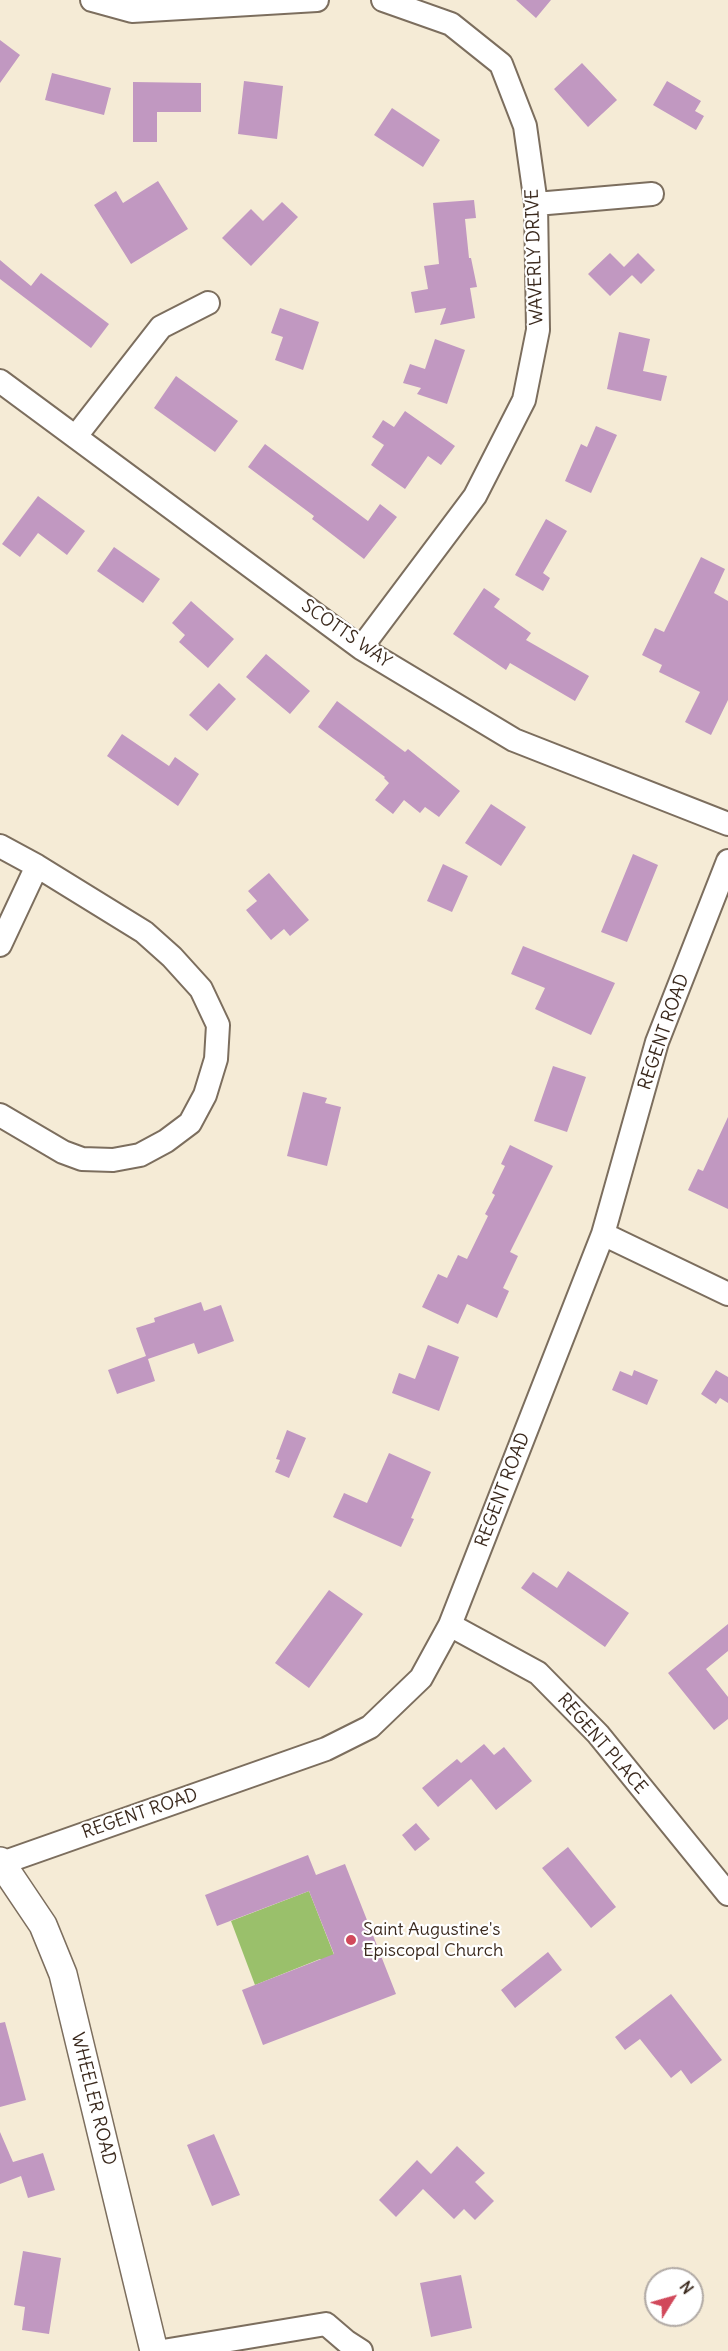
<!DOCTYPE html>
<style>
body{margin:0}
#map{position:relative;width:728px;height:2351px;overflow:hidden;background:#f5ebd6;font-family:Delius,sans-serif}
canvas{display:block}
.north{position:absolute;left:644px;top:2267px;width:60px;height:60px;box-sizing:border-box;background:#fff;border:2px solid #b1aaa5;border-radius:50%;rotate:53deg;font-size:16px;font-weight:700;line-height:24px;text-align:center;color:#3b2a1e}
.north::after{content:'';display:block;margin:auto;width:21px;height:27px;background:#d1495b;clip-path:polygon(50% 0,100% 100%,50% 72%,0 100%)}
</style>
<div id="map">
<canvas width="728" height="2351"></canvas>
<div class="north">N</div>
</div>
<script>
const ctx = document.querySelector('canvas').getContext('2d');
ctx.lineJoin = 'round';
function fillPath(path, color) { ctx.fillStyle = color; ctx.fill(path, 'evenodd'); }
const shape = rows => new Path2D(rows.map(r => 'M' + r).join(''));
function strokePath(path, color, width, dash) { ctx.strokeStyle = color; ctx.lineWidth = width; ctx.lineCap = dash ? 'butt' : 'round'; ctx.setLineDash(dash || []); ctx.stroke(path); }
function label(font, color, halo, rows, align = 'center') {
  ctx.font = font + ' Delius,sans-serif'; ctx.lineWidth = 4.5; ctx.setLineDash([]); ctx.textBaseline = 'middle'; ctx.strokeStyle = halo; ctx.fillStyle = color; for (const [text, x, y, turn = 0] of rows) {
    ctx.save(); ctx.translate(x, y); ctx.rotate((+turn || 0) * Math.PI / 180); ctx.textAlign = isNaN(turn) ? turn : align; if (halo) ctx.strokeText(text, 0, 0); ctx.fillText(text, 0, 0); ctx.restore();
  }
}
fillPath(shape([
 [309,1891,338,1965,320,1959,255,1985,231,1921]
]), '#9ac06b');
fillPath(shape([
 [516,0,551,0,536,18],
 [0,40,20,55,0,83],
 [582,63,617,100,588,127,554,89],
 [52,73,111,88,104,115,45,100],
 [244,81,283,86,277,139,238,134],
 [667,81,701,101,695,111,704,116,696,130,653,105],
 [133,82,201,83,201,112,157,112,157,142,133,142],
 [392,108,440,140,423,167,374,135],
 [158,181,188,229,131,264,94,205,116,191,123,203],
 [474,200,476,218,465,219,469,258,471,258,477,287,470,288,475,318,440,325,446,308,415,313,411,292,428,289,424,266,439,264,433,203],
 [282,202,298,217,251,266,222,238,251,209,263,221],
 [610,253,632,275,610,296,588,274],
 [638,253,655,270,641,284,624,267],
 [0,260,31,286,41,273,109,324,91,348,0,279],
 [280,308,319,322,303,370,275,360,283,337,271,333],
 [619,332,650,339,643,371,667,376,661,401,607,389],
 [435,339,465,350,447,404,417,394,421,388,403,383,410,364,425,369],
 [176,376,238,421,215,452,154,408],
 [405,411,455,446,441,465,428,456,405,489,371,465,384,445,372,437,383,420,394,427],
 [596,426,617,435,591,493,565,481,581,444,587,447],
 [265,444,368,521,380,504,397,517,364,559,312,519,314,516,248,467],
 [38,496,85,531,67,555,38,533,20,557,2,544],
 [546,519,567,531,543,573,550,578,543,591,515,575],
 [114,547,160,579,143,603,97,571],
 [701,557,725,569,714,593,728,601,728,700,711,735,685,722,700,692,659,672,662,665,642,655,655,628,664,632],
 [484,588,500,599,494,607,531,633,526,640,589,676,575,701,510,663,506,670,453,634],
 [191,601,234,639,208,668,179,642,185,635,172,623],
 [266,654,310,691,290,714,246,677],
 [219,683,236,699,207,731,189,715],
 [337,701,405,752,408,749,460,791,439,817,425,807,420,813,404,800,393,814,375,800,389,783,384,778,385,777,318,727],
 [122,734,169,766,175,757,199,774,178,806,107,756],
 [491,804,526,827,501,866,465,843],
 [633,854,658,865,627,942,601,932],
 [443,864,468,876,452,912,427,901],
 [269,873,309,920,290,936,284,929,271,940,246,910,257,901,248,891],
 [523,946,615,983,591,1035,535,1009,545,988,511,974],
 [553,1066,586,1077,567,1132,534,1121],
 [303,1092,327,1098,325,1103,341,1107,327,1166,287,1156],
 [728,1117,728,1209,688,1190,698,1169,703,1171],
 [510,1145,553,1166,510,1252,518,1256,503,1288,509,1291,497,1318,467,1304,458,1324,422,1307,438,1274,447,1278,458,1255,467,1259,488,1216,485,1214,495,1195,492,1193,505,1166,501,1164],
 [201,1302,204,1311,221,1305,234,1341,198,1354,194,1343,148,1359,155,1381,117,1394,108,1370,146,1356,136,1328,155,1322,154,1318],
 [428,1345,459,1357,439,1411,392,1393,399,1373,415,1379],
 [634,1370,658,1380,647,1405,612,1390,620,1371,632,1376],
 [716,1370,728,1377,728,1403,720,1398,716,1404,701,1394],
 [287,1430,306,1438,289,1478,275,1472,280,1460,276,1459],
 [389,1453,431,1472,411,1518,414,1519,401,1547,333,1517,344,1493,367,1503],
 [568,1571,629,1613,605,1647,521,1588,533,1572,557,1588],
 [329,1590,363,1614,309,1688,275,1663],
 [728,1624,728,1651,706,1669,728,1697,728,1719,714,1730,668,1673],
 [484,1744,494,1755,504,1747,532,1781,496,1810,471,1779,438,1807,422,1788,457,1759,461,1763],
 [416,1823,430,1839,415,1851,402,1835],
 [568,1847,616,1907,591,1928,542,1868],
 [308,1855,316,1875,345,1864,396,1994,263,2045,242,1990,334,1954,309,1891,217,1926,205,1895],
 [548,1952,562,1970,515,2008,501,1990],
 [671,1994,722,2060,691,2084,681,2070,671,2078,640,2039,625,2050,615,2037],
 [5,2022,26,2100,0,2107,0,2023],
 [0,2132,13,2162,43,2153,55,2190,28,2198,21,2176,0,2184],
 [214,2134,240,2195,212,2206,187,2145],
 [457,2146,485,2173,475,2182,494,2201,475,2220,464,2209,454,2219,423,2189,396,2217,379,2200,417,2160,431,2174],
 [23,2251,61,2258,49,2334,22,2330,25,2307,14,2305],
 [461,2275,472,2328,431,2337,420,2283]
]), '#c198c1');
const minor = shape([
 [92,0,132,11,317,0],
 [536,204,652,194],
 [0,381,361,648,514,740,728,824],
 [76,436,161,327,208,303],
 [361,648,475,496,524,400,538,330,536,204,525,126,501,64,451,24,383,0],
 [0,846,37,866,144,932,172,957,201,989,218,1025,216,1059,205,1095,190,1123,166,1141,140,1155,113,1160,82,1159,63,1152,0,1115],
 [0,945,37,866],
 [603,1234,728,1294],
 [450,1625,538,1673,598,1734,728,1894],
 [2,1863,326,1749,370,1727,421,1678,450,1625,603,1234,657,1042,728,861],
 [163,2351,326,2324,347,2342,361,2351]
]);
const tertiary = shape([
 [0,1861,43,1925,63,1974,154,2351]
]);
strokePath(minor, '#7c6e5e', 26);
strokePath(tertiary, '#7c6e5e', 30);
strokePath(minor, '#fff', 22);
strokePath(tertiary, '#fff', 27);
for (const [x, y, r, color] of [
 [351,1940,6,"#d1495b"]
]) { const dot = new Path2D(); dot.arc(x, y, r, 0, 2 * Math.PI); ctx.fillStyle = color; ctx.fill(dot); strokePath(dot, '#fff', 2); }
label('18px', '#3b2a1e', '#fff', [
 ["WAVERLY DRIVE",535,257,-92],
 ["SCOTTS WAY",346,634,35],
 ["REGENT ROAD",664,1032,-71],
 ["REGENT ROAD",503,1490,-69],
 ["REGENT PLACE",602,1744,49],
 ["REGENT ROAD",140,1814,-19],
 ["WHEELER ROAD",93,2099,76]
]);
label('18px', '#3b2a1e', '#fff', [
 ["Saint Augustine's",363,1930],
 ["Episcopal Church",363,1951]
], 'left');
</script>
